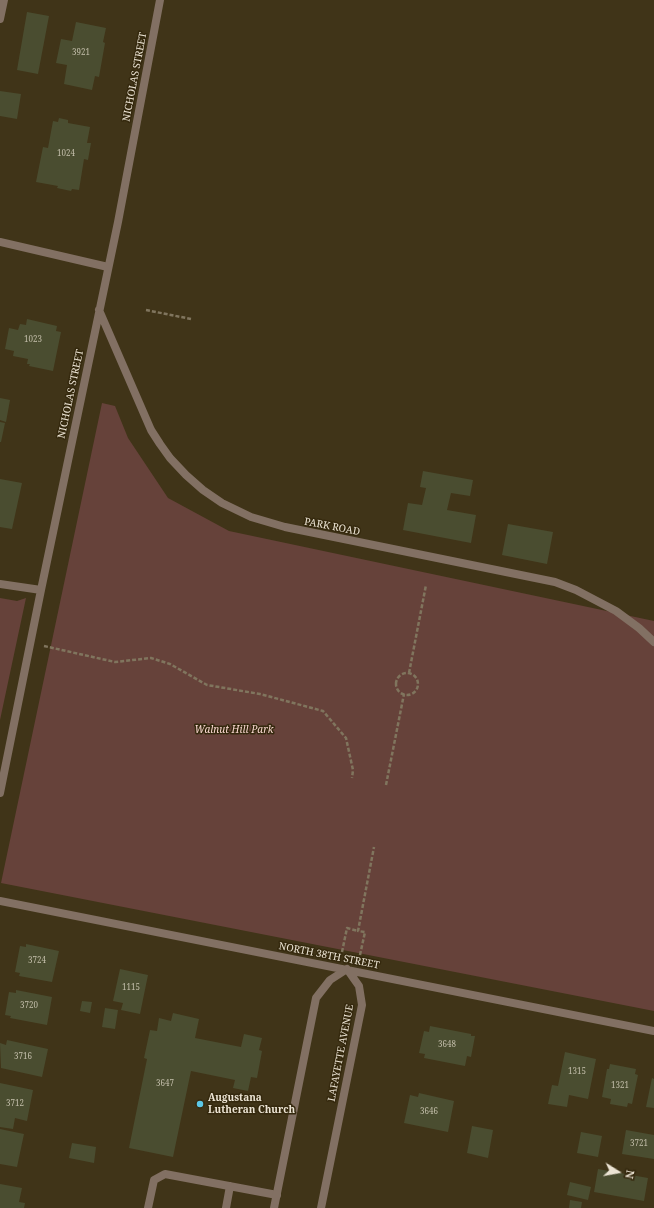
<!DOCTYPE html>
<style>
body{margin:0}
#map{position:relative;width:654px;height:1208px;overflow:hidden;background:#403418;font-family:"Noto Serif",serif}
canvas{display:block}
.north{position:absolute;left:598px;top:1152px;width:40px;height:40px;-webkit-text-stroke:3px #35290e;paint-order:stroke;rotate:101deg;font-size:11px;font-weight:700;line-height:16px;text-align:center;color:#ebe3d3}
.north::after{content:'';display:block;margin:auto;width:14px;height:18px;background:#ebe3d3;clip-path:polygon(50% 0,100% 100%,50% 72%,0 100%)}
</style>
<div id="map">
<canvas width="654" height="1208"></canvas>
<div class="north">N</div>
</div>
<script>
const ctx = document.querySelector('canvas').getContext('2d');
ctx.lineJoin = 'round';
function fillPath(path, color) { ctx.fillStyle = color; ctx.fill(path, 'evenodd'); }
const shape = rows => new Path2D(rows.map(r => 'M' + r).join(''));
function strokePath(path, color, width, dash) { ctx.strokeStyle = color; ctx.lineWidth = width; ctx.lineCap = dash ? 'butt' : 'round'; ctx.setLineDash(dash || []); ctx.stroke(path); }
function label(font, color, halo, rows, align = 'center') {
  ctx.font = font + ' "Noto Serif",serif'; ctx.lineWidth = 3; ctx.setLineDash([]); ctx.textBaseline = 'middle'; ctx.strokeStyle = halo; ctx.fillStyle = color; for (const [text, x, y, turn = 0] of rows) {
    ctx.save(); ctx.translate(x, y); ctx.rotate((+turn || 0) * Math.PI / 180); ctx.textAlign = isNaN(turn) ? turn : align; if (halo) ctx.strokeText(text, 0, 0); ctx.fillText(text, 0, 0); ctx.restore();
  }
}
fillPath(shape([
 [102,403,115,406,128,438,168,498,229,531,654,621,654,1011,1,883],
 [0,598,17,601,26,598,0,720]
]), '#66423a');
fillPath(shape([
 [27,12,49,16,38,74,17,70],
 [76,22,106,28,103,42,105,43,99,77,95,76,92,90,64,84,67,65,56,63,61,39,72,41],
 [0,91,21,94,17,119,0,116],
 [59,118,68,120,68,123,90,127,87,143,91,143,88,160,84,159,79,190,72,189,71,191,57,188,58,186,36,182,43,147,48,148,53,121,58,122],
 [27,319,57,326,56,331,61,332,53,371,29,366,30,364,27,364,28,359,13,356,14,351,5,349,9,328,18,330,20,324,26,325],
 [0,398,10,400,6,422,0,420],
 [0,422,5,423,1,442,0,442],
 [423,471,473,480,470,496,451,493,447,510,476,515,471,543,403,530,408,503,422,505,426,488,420,487],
 [0,479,22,483,12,529,0,527],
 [508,524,553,532,547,564,502,555],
 [26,944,59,951,52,982,19,976,20,973,15,972,20,946,26,947],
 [120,969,148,975,140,1014,121,1010,123,1003,113,1001],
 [16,990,52,997,47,1025,10,1018,11,1016,5,1015,9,992,16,993],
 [82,1001,92,1002,90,1013,80,1011],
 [105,1008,118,1010,115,1029,102,1027],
 [173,1013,199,1019,195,1038,241,1047,244,1034,262,1038,259,1050,262,1051,257,1078,251,1077,248,1091,233,1088,235,1080,191,1071,173,1157,129,1148,147,1059,144,1058,150,1030,157,1031,159,1018,171,1021],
 [430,1026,471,1034,471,1036,475,1036,471,1057,467,1056,465,1066,424,1058,425,1054,419,1053,424,1031,429,1032],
 [7,1040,48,1049,42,1077,1,1068,0,1043,6,1045],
 [565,1052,596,1059,588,1099,569,1095,567,1107,548,1104,552,1085,558,1086],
 [610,1064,636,1069,635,1074,638,1075,632,1104,628,1103,627,1107,610,1104,611,1099,602,1097,607,1069,609,1069],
 [652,1078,654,1079,654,1108,646,1107],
 [0,1083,33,1090,27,1121,15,1118,13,1129,0,1127],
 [419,1093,454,1101,448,1132,404,1123,410,1095,418,1097],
 [472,1126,493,1130,488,1158,467,1153],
 [0,1129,24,1134,17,1167,0,1164],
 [626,1130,654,1135,654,1159,622,1154],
 [581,1132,602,1136,598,1157,577,1153],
 [72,1143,96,1147,94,1163,69,1158],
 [598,1169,648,1178,644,1201,594,1192],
 [570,1182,591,1187,588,1200,567,1195],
 [0,1184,22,1188,19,1202,25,1203,24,1208,0,1208],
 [570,1200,582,1202,581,1208,569,1208]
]), '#4a4d30');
strokePath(shape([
 [146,310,191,319],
 [44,646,115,662,151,658,170,664,207,685,260,694,323,711,346,738,353,770,352,778],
 [409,673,426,585],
 '396 684a11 11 0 1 1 22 0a11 11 0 1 1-22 0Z',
 [386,785,404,694],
 [342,952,347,928,358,931],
 [360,955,365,932,358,931,374,847]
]), '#80755e', 2.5, [4, 2]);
strokePath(shape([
 [0,19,4,0],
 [148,1208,154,1180,165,1174,277,1195],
 [226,1208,230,1186]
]), '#827063', 8);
strokePath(shape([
 [0,242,108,267],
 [99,310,151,430,160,444,170,458,186,475,203,490,222,503,251,517,285,527,555,582,576,590,616,611,639,628,654,642],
 [0,584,41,590],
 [0,793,41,590,118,222,160,0],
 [0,901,654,1031],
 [274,1208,316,998,330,980,347,969,359,986,362,1005,321,1208]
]), '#827063', 8);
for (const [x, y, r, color] of [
 [200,1104,4,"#5cc7e7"]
]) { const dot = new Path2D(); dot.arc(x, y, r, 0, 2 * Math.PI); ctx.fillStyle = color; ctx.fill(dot); strokePath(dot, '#35290e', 1.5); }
label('8px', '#c3beaa', null, [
 ["3921",81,53],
 ["1024",66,154],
 ["1023",33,340],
 ["3724",37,961],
 ["1115",131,988],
 ["3720",29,1006],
 ["3648",447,1045],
 ["3716",23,1057],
 ["1315",577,1072],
 ["3647",165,1084],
 ["1321",620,1086],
 ["3712",15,1104],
 ["3646",429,1112],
 ["3721",639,1144]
]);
label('10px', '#ebe3d3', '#35290e', [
 ["NICHOLAS STREET",135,77,-79],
 ["NICHOLAS STREET",71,394,-78],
 ["PARK ROAD",332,527,11],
 ["NORTH 38TH STREET",329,956,11],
 ["LAFAYETTE AVENUE",341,1053,-79]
]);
label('italic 10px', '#fbd9d2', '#35290e', [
 ["Walnut Hill Park",234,730]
]);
label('bold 10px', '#ebe3d3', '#35290e', [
 ["Augustana",208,1098],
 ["Lutheran Church",208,1110]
], 'left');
</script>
